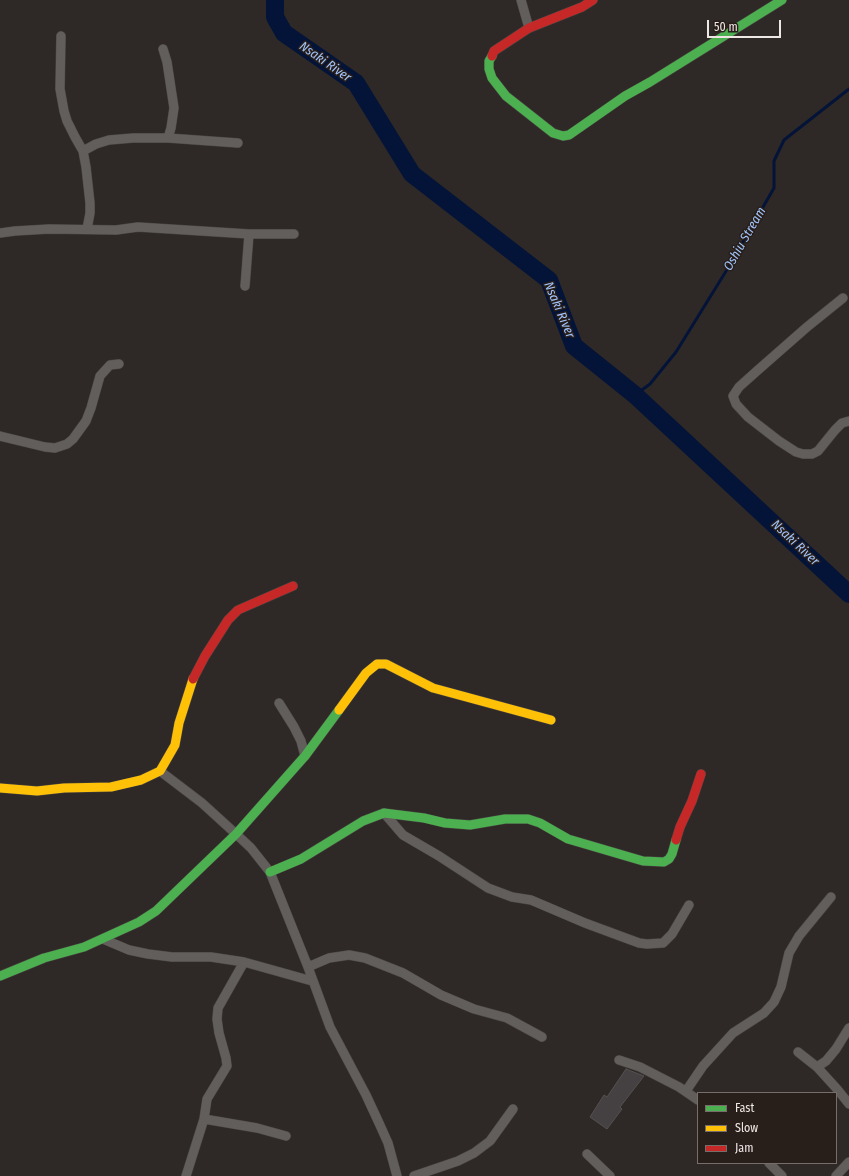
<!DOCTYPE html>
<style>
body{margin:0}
#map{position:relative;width:849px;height:1176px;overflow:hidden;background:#2e2926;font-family:"Fira Sans Condensed",sans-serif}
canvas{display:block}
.legend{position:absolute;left:697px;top:1092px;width:140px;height:72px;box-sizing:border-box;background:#281e1a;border:1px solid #776e6b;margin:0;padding:5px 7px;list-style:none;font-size:12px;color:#eee7e4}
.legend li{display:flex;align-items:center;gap:8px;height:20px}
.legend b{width:20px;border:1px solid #776e6b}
.scale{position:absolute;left:707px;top:20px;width:74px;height:18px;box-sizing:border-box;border:2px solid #eee7e4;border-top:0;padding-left:5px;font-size:12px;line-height:14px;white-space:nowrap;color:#eee7e4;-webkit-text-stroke:3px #281e1a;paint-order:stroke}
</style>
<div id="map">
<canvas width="849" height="1176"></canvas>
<ul class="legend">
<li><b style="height:5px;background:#4caf50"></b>Fast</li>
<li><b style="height:5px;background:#ffc107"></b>Slow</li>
<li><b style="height:5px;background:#c62828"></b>Jam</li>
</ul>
<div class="scale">50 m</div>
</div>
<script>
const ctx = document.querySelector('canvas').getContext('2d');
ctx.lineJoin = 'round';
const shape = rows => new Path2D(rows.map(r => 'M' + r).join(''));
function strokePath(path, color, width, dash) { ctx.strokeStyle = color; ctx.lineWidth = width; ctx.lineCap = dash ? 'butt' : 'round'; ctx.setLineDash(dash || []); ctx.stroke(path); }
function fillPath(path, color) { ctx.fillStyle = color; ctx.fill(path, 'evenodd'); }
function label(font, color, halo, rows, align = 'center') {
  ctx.font = font + ' "Fira Sans Condensed",sans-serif'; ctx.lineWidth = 3; ctx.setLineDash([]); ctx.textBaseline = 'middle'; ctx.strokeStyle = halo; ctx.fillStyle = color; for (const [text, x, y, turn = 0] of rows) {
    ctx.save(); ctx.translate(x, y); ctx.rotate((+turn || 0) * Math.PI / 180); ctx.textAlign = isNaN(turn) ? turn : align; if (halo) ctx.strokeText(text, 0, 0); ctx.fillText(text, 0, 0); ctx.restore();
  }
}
strokePath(shape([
 [635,395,650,384,676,352,728,268,774,188,774,161,784,140,849,89]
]), '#041438', 3);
strokePath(shape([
 [275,0,275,17,284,33,356,83,412,174,549,280,574,346,635,395,849,594]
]), '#041438', 18);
const building = shape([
 [626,1069,644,1076,620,1107,622,1109,607,1129,590,1117,604,1095,607,1097,626,1069]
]);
fillPath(building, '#454142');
strokePath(building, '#545151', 1);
const street = shape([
 [521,0,529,28],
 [61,36,60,89,64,111,67,121,75,137,83,151,86,167,90,203,90,213,87,229],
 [163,49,167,62,174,108,171,128,168,138],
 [83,151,96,144,109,140,133,138,168,138,238,143],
 [0,233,15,231,49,229,116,230,138,227,249,234,294,234],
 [245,286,249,234],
 [843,298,807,327,758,370,739,387,733,396,736,404,748,417,779,441,796,452,803,454,812,454,818,451,835,430,842,423,849,421],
 [0,436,45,447,55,448,67,444,73,439,86,421,91,408,100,376,110,365,119,364],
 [279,703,294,727,301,741,305,756],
 [160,771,202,803,236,834,251,848,270,872,308,967,330,1027,366,1095,379,1123,388,1143,397,1176],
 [384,813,403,835,439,856,488,888,512,897,531,900,585,923,639,943,647,944,663,943,672,934,689,905],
 [103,939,129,950,148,954,172,957,211,957,244,962,312,981],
 [308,967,329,958,349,955,365,958,403,973,441,995,474,1009,507,1018,542,1037],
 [798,1052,817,1067,837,1089,849,1104],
 [619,1060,640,1067,679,1087,698,1100],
 [817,1067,826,1061,836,1049,849,1028],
 [686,1091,703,1066,733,1033,764,1013,774,1002,781,987,789,953,799,936,831,897],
 [204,1119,257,1128,286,1136],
 [587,1154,610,1176],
 [769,1163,782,1176],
 [186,1176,204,1119,207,1099,227,1066,226,1058,219,1033,217,1019,218,1008,244,962],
 [414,1176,458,1161,474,1153,490,1141,513,1109],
 [836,1176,849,1162]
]);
const fast = shape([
 [492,56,489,61,489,69,492,78,506,96,553,133,563,136,569,135,625,96,650,82,782,0],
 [270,872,301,859,363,821,384,813,424,818,445,823,470,825,505,819,528,819,540,823,568,839,643,861,664,862,669,859,672,854,676,840],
 [0,976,44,958,84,947,139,922,156,911,236,834,305,756,339,710]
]);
const slow = shape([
 [339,710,366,673,377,664,386,664,433,688,551,720],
 [0,788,37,791,64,788,111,787,141,780,160,771,175,745,179,723,193,679]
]);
const jam = shape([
 [492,56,494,51,529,28,582,7,593,0],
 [193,679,205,656,228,620,238,610,293,586],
 [676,840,680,827,692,801,701,774]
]);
strokePath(street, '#494542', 10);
strokePath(fast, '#494542', 10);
strokePath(slow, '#494542', 10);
strokePath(jam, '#494542', 10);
strokePath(street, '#615e5c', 9);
strokePath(fast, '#4caf50', 9);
strokePath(slow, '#ffc107', 9);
strokePath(jam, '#c62828', 9);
label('italic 13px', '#a1c5fe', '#281e1a', [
 ["Nsaki River",325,62,35],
 ["Oshiu Stream",745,239,-60],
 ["Nsaki River",559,310,67],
 ["Nsaki River",795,543,43]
]);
</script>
